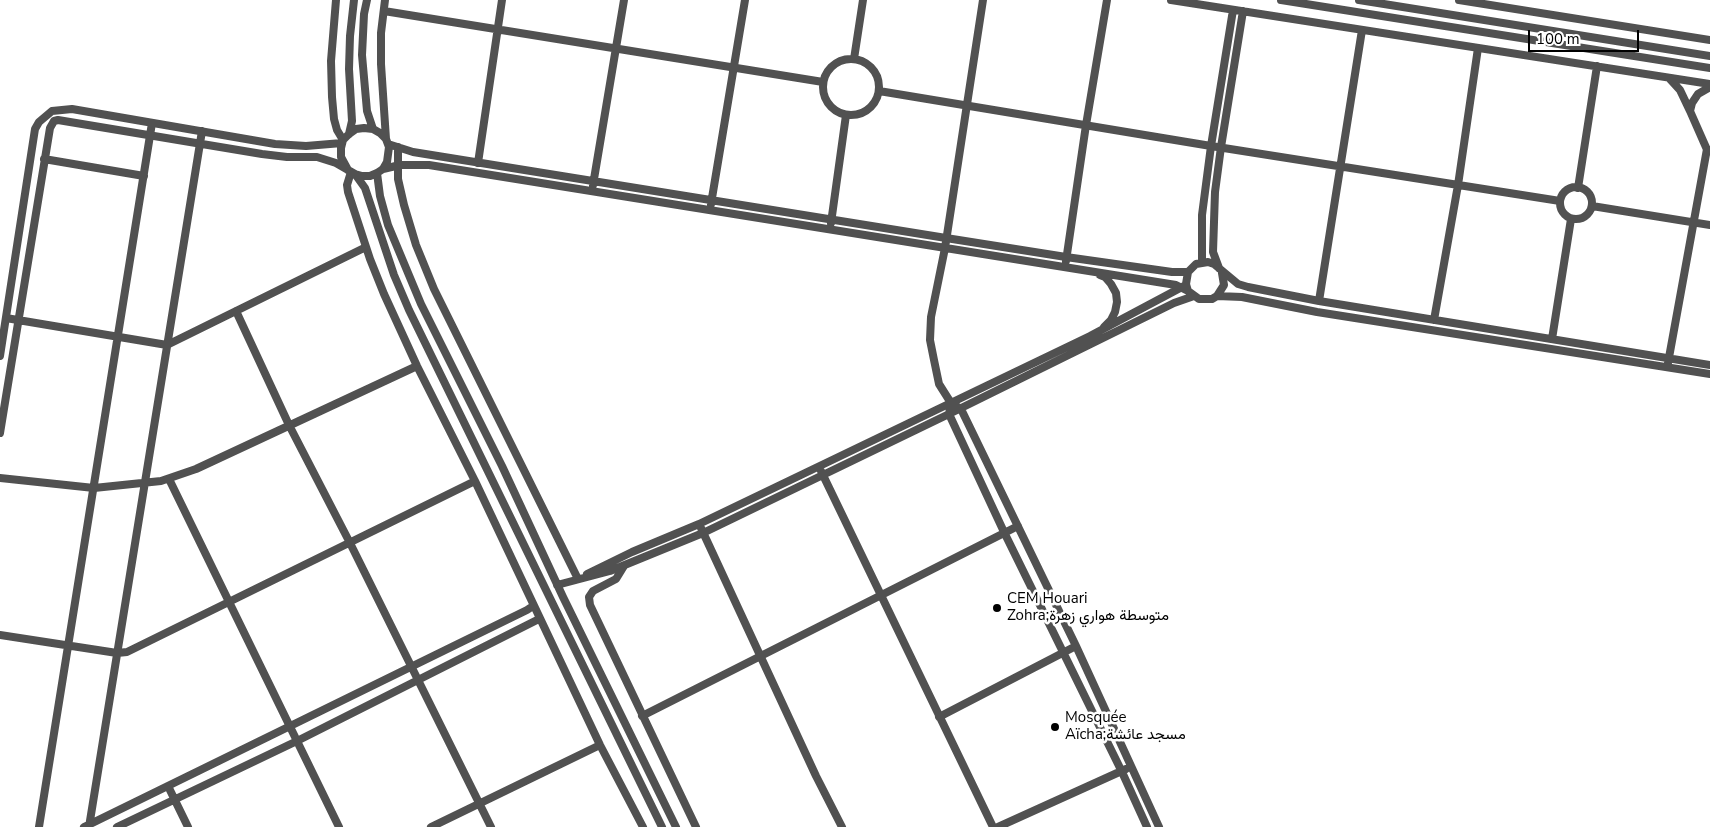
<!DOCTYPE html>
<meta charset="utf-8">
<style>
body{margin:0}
#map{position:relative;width:1710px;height:827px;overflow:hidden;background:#fff;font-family:"Nunito Sans",sans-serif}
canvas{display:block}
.scale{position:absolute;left:1528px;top:30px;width:111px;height:22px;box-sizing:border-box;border:2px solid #000;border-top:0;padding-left:6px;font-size:15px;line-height:18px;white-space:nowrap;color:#000;-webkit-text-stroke:4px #fff;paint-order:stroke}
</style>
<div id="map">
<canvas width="1710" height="827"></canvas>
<div class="scale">100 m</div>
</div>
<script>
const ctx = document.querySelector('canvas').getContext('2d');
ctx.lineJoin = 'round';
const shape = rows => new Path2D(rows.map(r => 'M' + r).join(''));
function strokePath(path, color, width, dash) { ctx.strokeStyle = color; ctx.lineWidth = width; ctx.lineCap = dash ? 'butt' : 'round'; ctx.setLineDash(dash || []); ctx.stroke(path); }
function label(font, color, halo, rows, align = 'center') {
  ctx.font = font + ' "Nunito Sans",Vazirmatn,sans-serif'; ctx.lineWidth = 5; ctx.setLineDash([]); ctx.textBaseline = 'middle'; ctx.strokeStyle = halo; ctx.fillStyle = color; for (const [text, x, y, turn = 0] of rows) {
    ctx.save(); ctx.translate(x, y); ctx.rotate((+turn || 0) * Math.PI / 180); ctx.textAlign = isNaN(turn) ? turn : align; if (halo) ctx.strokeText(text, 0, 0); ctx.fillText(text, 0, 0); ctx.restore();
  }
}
strokePath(shape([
 [336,0,331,61,332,97,334,119,337,130,343,140],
 [367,0,364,14,362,55,367,111,373,129],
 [385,0,381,33,381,64,386,139],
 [1171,0,1710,84],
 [1281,0,1710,68],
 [1359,0,1710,56],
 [1459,0,1710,40],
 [384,11,823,82],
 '823 87a28 28 0 1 1 56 0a28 28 0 1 1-56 0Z',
 [854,59,863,0],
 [1669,78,1680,90,1690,111,1692,103,1698,94,1710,87],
 [879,91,1211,146,1560,201],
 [1690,111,1708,152],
 [349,134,352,121,349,69,350,36,354,0],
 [388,144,413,152,946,238,1066,257,1172,272,1188,272],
 [398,147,398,179,404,205,416,245,434,289,578,579],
 [44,159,144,176],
 [478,163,502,0],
 [383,169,400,165,429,165,1176,285,1188,291],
 [351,172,347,185,348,192,370,259,384,294,417,366,475,481,600,745,643,827],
 [377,173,380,196,388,225,421,304,502,466,563,597,676,827],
 [355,174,365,188,394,275,409,310,662,827],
 [593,185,624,0],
 '1560 203a16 16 0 1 1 32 0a16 16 0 1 1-32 0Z',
 [1578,188,1597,66],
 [711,204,745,0],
 [1592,206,1710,225],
 [831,223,846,115],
 [1066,261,1086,125,1107,0],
 [1202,262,1202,215,1211,146,1233,10],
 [1219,268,1213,252,1215,192,1221,147,1243,11],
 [1222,273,1224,285,1217,296,1212,299,1199,299,1188,291,1186,284,1188,272,1196,264,1208,262,1214,264,1238,284,1248,287,1319,301,1710,365],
 [1100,275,1105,277,1111,284,1116,293,1117,302,1115,312,1111,320,1104,327],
 [1217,296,1242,297,1317,312,1710,374],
 [1319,301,1362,30],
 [236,311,289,425,350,543,491,827],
 [6,318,167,345,366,247],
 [1434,320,1458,185,1478,48],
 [1552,339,1571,219],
 [0,356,35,129,39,122,52,111,72,109,275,144,306,146,342,143],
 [1668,363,1707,149],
 [951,403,939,384,934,360,930,340,931,317,945,248,983,0],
 [0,433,50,128,54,121,58,120,262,154,287,157,317,157,336,163,355,174,362,176,370,176,377,173,383,169,387,162,389,147,386,139,380,133,373,129,364,128,356,129,349,134,343,140,341,148,341,157,348,170],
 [821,471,993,827],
 [0,478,94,488,161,481,196,469,417,366],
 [169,479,339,827],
 [701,528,816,776,842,827],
 [624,566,616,579,593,591,589,597,590,605,696,827],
 [587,574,632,552,699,524,1090,336,1184,286],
 [557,585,610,571,703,533,949,414,1174,303,1194,296],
 [0,635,117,653,127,652,475,481],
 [642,716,1018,526],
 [939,717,1076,646],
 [168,786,188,827],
 [39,827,152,123],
 [84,827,527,610,533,606],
 [89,827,202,131],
 [117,827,297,741,539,619],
 [431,827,600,745],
 [998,827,1126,769],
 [1147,827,1122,772,1004,532,949,414,951,403,961,409,1076,646,1159,827]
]), '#515151', 8);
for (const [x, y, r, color] of [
 [997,608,5,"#000"],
 [1055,727,5,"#000"]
]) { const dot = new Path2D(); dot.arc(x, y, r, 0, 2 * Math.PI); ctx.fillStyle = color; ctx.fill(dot); strokePath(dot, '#fff', 2); }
label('15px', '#000', '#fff', [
 ["CEM Houari",1007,599],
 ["Zohra;متوسطة هواري زهرة",1007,616],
 ["Mosquée",1065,718],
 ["Aïcha;مسجد عائشة",1065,735]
], 'left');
</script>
